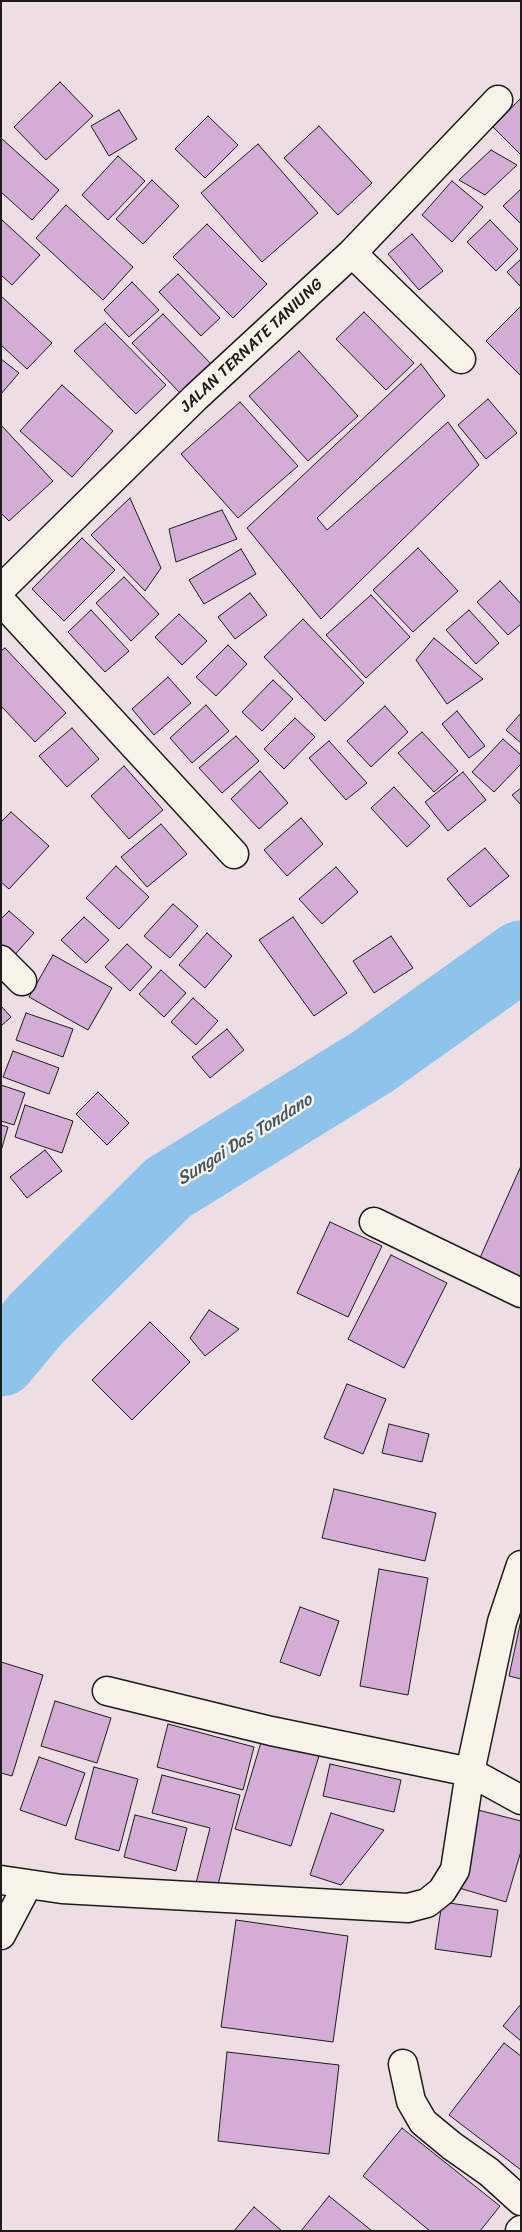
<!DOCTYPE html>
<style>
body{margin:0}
#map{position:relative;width:522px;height:2232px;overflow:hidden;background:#ecdee3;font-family:Sriracha,sans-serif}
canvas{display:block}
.frame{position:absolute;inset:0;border:2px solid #1c1c1c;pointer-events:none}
</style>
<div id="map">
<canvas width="522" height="2232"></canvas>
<div class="frame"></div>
</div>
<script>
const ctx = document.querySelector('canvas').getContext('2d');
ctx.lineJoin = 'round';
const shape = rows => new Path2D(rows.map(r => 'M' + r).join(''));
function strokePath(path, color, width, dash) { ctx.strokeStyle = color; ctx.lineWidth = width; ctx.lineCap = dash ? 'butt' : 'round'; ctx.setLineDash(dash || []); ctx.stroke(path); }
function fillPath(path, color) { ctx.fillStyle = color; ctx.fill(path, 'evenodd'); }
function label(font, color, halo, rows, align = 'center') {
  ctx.font = font + ' Sriracha,sans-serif'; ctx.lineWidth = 5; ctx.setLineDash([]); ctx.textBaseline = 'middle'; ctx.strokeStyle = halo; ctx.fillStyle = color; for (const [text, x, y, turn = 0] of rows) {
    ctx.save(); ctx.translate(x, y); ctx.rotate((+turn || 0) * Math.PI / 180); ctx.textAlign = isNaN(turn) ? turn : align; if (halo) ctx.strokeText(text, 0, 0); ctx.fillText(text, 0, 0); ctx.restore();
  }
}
strokePath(shape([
 [1,1361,36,1319,168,1188,372,1062,521,956]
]), '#8ec3eb', 71);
const building = shape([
 [60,82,93,116,46,160,14,127,60,82],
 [521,98,521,155,493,127,521,98],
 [119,110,137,139,109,156,91,126,119,110],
 [208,116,238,145,205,178,175,149,208,116],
 [319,126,372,183,338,215,284,158,319,126],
 [1,138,59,190,32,220,1,192,1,138],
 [258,144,318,213,262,262,201,193,258,144],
 [491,150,517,165,485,195,459,180,491,150],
 [118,156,145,181,108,220,82,195,118,156],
 [152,180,179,206,143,244,116,219,152,180],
 [452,181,483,207,452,242,422,215,452,181],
 [521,189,521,224,503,206,521,189],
 [66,205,133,267,103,300,36,238,66,205],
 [1,219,40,255,12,285,1,275,1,219],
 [490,220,518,249,496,271,467,242,490,220],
 [207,224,267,284,233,318,173,257,207,224],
 [412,234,443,271,419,290,388,254,412,234],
 [521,259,521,287,507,272,521,259],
 [178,274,220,318,201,336,159,292,178,274],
 [132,282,159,310,129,337,104,310,132,282],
 [1,296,52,343,27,369,1,345,1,296],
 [521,306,521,376,486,341,521,306],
 [364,312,414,363,386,390,336,339,364,312],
 [163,314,212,365,181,394,132,343,163,314],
 [105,323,166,385,136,414,74,351,105,323],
 [299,351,358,416,308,461,249,396,299,351],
 [1,359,19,373,1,394,1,359],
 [421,364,445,396,317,518,327,530,448,422,479,465,321,619,247,528,421,364],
 [62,385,113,431,72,477,20,431,62,385],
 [488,399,517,433,486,459,458,425,488,399],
 [240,402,298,466,238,518,181,454,240,402],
 [1,425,53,481,9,521,1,513,1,425],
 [130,498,161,568,145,591,91,535,130,498],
 [222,510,237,539,176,562,169,529,222,510],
 [82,538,115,570,64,621,32,589,82,538],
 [418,548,458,591,413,632,373,590,418,548],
 [241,549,256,574,204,604,189,580,241,549],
 [124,577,159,614,131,641,96,603,124,577],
 [500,581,521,604,521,624,508,635,477,602,500,581],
 [250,593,267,615,235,639,218,617,250,593],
 [371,595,410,637,366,678,326,635,371,595],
 [91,610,129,651,105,672,68,632,91,610],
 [469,610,499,643,476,664,446,630,469,610],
 [179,614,207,641,182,665,155,637,179,614],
 [303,619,364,683,325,721,264,657,303,619],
 [434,638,483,679,447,704,416,660,434,638],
 [228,645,247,664,216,696,196,677,228,645],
 [5,648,66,713,35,742,1,706,1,651,5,648],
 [168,677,191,703,154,735,132,709,168,677],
 [273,680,293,699,262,731,242,712,273,680],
 [206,705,229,731,192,763,170,738,206,705],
 [385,706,408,732,371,767,347,741,385,706],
 [457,711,485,746,469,758,442,724,457,711],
 [521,713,521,743,506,730,521,713],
 [295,718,315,737,284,769,264,749,295,718],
 [72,728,99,759,67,787,39,756,72,728],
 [422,732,458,771,434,792,398,753,422,732],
 [236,736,259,761,222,793,199,768,236,736],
 [503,739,521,755,521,764,494,792,472,772,503,739],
 [329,741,367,783,346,800,309,758,329,741],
 [124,766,163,810,129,839,91,796,124,766],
 [260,771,288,803,259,829,231,799,260,771],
 [463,772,486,800,448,831,425,802,463,772],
 [394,787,430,826,407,847,371,808,394,787],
 [521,788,521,805,512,795,521,788],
 [11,812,49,846,9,889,1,882,1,822,11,812],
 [301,818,323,844,287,876,264,850,301,818],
 [161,824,187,854,147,887,121,857,161,824],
 [485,848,509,876,470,907,447,879,485,848],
 [116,866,149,897,119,929,86,898,116,866],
 [336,867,358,892,322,924,299,899,336,867],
 [173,904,198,926,170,958,144,936,173,904],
 [9,911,34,933,12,958,1,948,1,919,9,911],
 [84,917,109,940,86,963,61,940,84,917],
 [293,917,347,993,314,1016,259,940,293,917],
 [207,933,232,956,205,988,179,965,207,933],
 [391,936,413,968,374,993,353,961,391,936],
 [127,944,152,967,130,991,105,967,127,944],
 [53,955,112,988,88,1030,29,997,53,955],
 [161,970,186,993,164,1017,139,994,161,970],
 [193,998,218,1021,196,1045,171,1022,193,998],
 [1,1006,11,1017,1,1026,1,1006],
 [26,1013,73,1029,63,1057,16,1040,26,1013],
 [227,1029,244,1050,210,1078,192,1057,227,1029],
 [13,1051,59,1068,49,1094,3,1077,13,1051],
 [1,1085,25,1093,14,1125,1,1121,1,1085],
 [98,1092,129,1123,107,1145,76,1114,98,1092],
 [25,1105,73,1121,62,1153,15,1137,25,1105],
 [1,1125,8,1127,1,1151,1,1125],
 [45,1150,62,1171,27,1198,10,1177,45,1150],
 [521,1166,521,1279,479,1260,521,1166],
 [330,1222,382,1246,348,1317,297,1293,330,1222],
 [391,1255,447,1283,404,1368,348,1339,391,1255],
 [209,1310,239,1329,205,1356,190,1338,209,1310],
 [150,1322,190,1362,132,1420,92,1380,150,1322],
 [347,1384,386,1399,363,1454,324,1438,347,1384],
 [389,1424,429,1434,422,1462,382,1453,389,1424],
 [334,1489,436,1513,425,1561,322,1538,334,1489],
 [379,1569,428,1578,408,1695,360,1686,379,1569],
 [300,1607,339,1621,320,1676,280,1662,300,1607],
 [521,1620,521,1679,509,1676,521,1620],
 [1,1662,43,1675,12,1776,1,1773,1,1662],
 [55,1701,111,1718,97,1763,41,1746,55,1701],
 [168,1724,254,1747,243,1790,157,1767,168,1724],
 [262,1739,319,1756,291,1846,235,1829,262,1739],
 [39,1757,85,1773,66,1826,20,1810,39,1757],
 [330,1764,401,1780,394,1812,323,1796,330,1764],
 [94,1767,138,1779,119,1851,75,1839,94,1767],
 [162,1775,240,1795,217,1889,196,1883,210,1828,152,1813,162,1775],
 [478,1810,521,1821,521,1851,506,1902,456,1887,478,1810],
 [331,1813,384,1830,341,1885,310,1875,331,1813],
 [135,1815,187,1828,176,1871,124,1857,135,1815],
 [442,1902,498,1910,491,1957,435,1949,442,1902],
 [236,1920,348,1936,333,2042,221,2027,236,1920],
 [521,2004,521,2041,503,2026,521,2004],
 [504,2043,521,2056,521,2170,449,2115,504,2043],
 [227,2052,339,2065,329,2154,218,2141,227,2052],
 [402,2128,500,2206,480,2231,430,2231,363,2176,402,2128],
 [329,2196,372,2231,301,2231,329,2196],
 [254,2207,282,2231,234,2231,254,2207]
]);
fillPath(building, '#d3add6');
strokePath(building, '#1c1c1c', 1);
const street = shape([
 [352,253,461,359],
 [1,589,196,397,352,253,498,100],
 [1,601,234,854],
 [1,960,22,981],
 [374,1222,521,1293],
 [521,1565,502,1622,470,1772,521,1800],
 [1,1880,62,1889,408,1908,427,1903,442,1891,455,1870,470,1772,271,1731,107,1691],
 [1,1935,28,1884],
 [403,2064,411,2101,423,2122,452,2146,489,2172,521,2201],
 [520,2231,521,2230]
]);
strokePath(street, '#1c1c1c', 31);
strokePath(street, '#f7f3e8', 28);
label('16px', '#1c1c1c', '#f7f3e8', [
 ["JALAN TERNATE TANIUNG",252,346,-43]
]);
label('italic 18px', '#445664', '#f7f3e8', [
 ["Sungai Das Tondano",245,1140,-32]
]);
</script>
